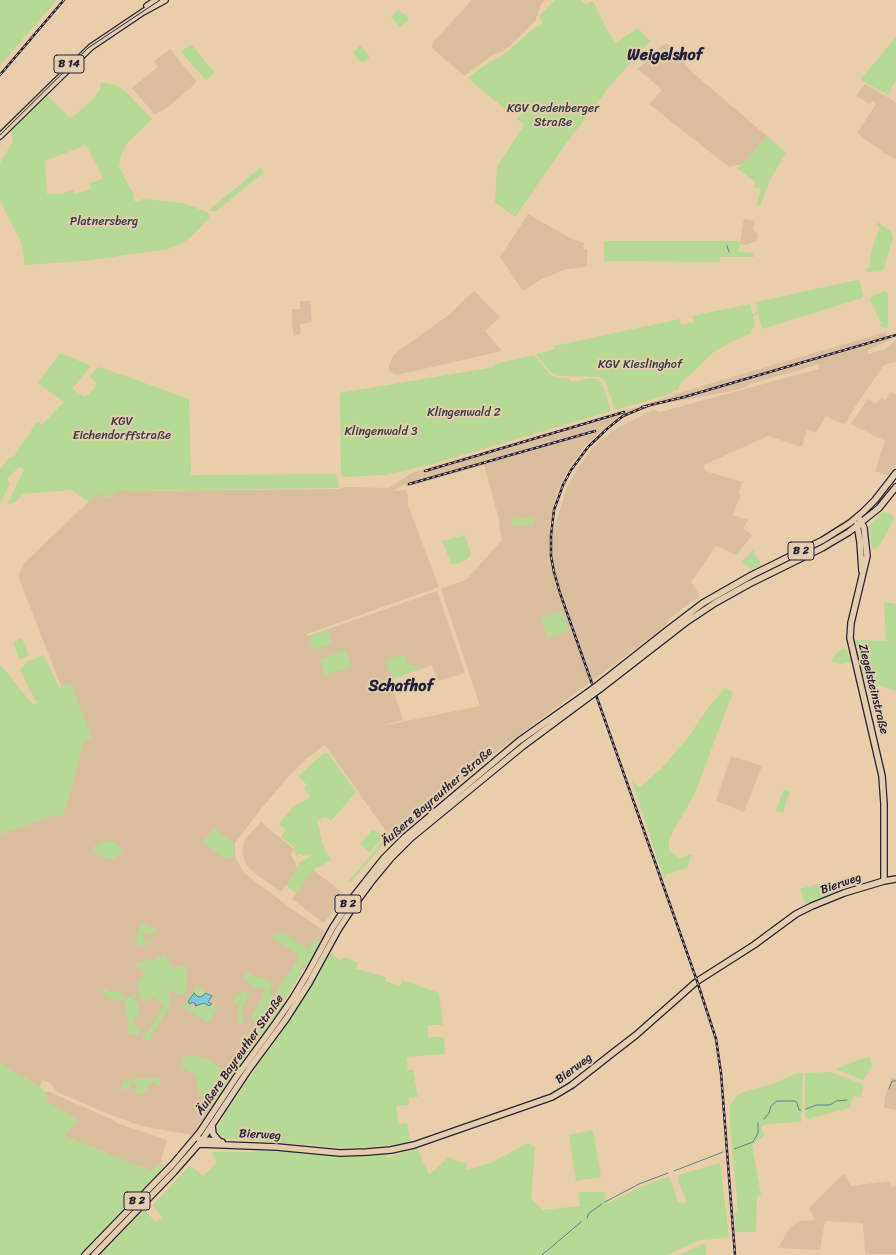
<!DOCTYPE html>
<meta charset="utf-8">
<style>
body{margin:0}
canvas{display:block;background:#e9ceaa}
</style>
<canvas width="896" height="1255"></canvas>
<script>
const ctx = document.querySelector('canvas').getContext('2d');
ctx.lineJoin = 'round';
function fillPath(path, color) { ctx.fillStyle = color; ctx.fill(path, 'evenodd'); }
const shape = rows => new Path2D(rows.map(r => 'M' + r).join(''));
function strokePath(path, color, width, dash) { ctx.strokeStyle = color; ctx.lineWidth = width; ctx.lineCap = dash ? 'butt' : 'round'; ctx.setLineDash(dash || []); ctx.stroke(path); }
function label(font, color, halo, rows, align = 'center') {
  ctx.font = font + ' Sriracha,sans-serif'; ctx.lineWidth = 4; ctx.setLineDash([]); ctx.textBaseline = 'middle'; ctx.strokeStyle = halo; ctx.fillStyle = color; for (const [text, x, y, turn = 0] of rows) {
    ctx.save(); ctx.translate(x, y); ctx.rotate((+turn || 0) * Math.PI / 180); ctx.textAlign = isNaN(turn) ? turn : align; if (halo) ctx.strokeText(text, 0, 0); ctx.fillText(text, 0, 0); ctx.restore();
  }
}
fillPath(shape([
 [472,0,544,0,541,5,535,21,519,37,504,51,494,54,464,76,432,48,433,42],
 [668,44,692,72,767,136,743,164,729,167,649,104,662,90,638,69,662,45],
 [170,49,197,82,173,103,164,110,154,114,132,88,158,67,154,61],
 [865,84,896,102,896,159,884,153,857,133,876,104,872,101,870,104,856,96],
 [528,214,572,239,584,243,583,249,587,249,587,267,567,269,558,272,538,281,523,291,500,257],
 [744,219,755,221,753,229,758,234,757,240,747,245,740,244],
 [474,291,500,317,485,331,502,351,397,375,391,373,389,370,389,365,394,354,449,315],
 [300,301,310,301,312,322,300,324,301,333,294,336,292,325,292,309,300,309],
 [886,332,887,336,891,335,892,339,868,350,868,354,885,349,896,340,896,362,889,363,883,366,855,407,845,424,841,423,826,416,816,433,807,429,802,447,768,436,704,465,705,471,743,482,738,493,741,495,732,515,748,520,743,529,750,533,752,536,736,555,716,546,691,582,700,596,669,619,666,626,503,747,393,841,325,745,307,758,289,776,261,809,235,843,235,857,244,873,288,906,327,933,259,1039,208,1116,193,1135,168,1131,141,1126,111,1115,57,1092,50,1083,42,1080,40,1087,0,1063,0,834,55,815,63,816,84,741,91,737,70,683,61,686,18,576,24,563,98,493,106,498,119,491,337,489,347,487,389,488,412,473,634,408,715,382],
 [819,364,819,369,660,412,653,410,614,430,598,442,585,457,567,487,554,528,549,529,556,495,569,468,586,445,613,421,616,423,632,413,657,405,737,390,754,383],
 [484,465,500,523,499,524,502,540,466,580,441,589,480,706,377,727,403,720,390,680,432,665,438,681,465,673,437,591,308,636,307,634,439,587,408,505,408,494,406,490,393,491,405,484,407,487],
 [891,392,896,395,896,466,890,476,875,471,885,441,851,424,868,399,875,404,881,398,886,400],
 [731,756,762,766,744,812,716,801],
 [261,822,294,849,291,854,298,869,281,892,256,874,247,866,244,859,242,852,243,844,246,838],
 [313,870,346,895,324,923,292,899],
 [891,1078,896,1079,896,1110,884,1108,885,1097],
 [45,1092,50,1092,115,1121,117,1123,167,1140,161,1160,162,1161,151,1171,64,1136,78,1120,48,1103],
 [844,1173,851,1186,889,1181,892,1188,896,1186,896,1254,865,1254,863,1223,825,1221,820,1250,778,1248,790,1228,799,1221,814,1220,809,1208]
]), '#dabf9f');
fillPath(shape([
 [0,0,57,0,0,65],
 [555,0,581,0,586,5,593,1,606,28,616,43,638,28,650,41,608,88,562,149,515,217,495,202,497,167,524,125,517,119,527,107,520,101,507,111,468,78,487,64,503,55,531,31,543,23,539,16],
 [398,9,409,19,402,26,400,27,391,17],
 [896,37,896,80,888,95,860,80],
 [190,45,192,45,214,72,214,74,206,80,181,52],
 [360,45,369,55,369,58,365,62,360,61,353,53],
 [101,82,118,86,127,93,152,119,127,143,121,155,119,167,134,195,134,201,138,201,143,199,183,203,207,212,209,214,209,218,190,238,182,243,168,249,83,261,25,265,21,242,0,201,0,163,13,141,11,129,46,94,70,118,86,106,95,97,100,89],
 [86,145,103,178,89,184,91,189,75,194,73,190,61,194,47,194,45,161],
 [767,136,786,153,770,180,760,206,756,205,761,189,755,187,755,182,737,168,743,164],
 [260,168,263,171,263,173,215,212,209,210],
 [878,222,891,232,893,237,884,269,882,271,868,272,866,271,866,268,869,268,872,248,880,227,877,226],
 [604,241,740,241,739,252,754,253,754,257,720,257,720,262,604,261],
 [857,280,860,281,863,296,862,298,762,329,758,313,753,317,755,327,752,328,751,333,731,342,715,351,680,384,678,390,660,397,615,410,606,383,602,377,558,376,550,372,537,356,536,354,555,349,555,346,680,319,681,325,694,322,692,316,750,304,753,315,758,311,756,302],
 [884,291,888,293,888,328,880,327,881,322,869,298],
 [60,353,91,366,72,389,85,397,95,388,96,382,89,377,96,369,100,367,189,399,191,475,336,474,339,486,338,488,119,491,106,498,98,493,89,502,72,490,22,494,15,503,8,504,24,469,19,467,7,479,10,483,0,504,0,469,10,457,13,458,37,422,42,425,64,402,38,383],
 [534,355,550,374,555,377,570,379,571,382,591,378,599,380,604,388,611,411,429,465,385,475,343,477,341,474,340,393,483,369,493,367,495,364],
 [882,512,890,513,894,518,892,523,881,543,876,549,872,549,869,526],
 [518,516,519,519,535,517,533,526,521,526,521,525,513,526,511,518],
 [465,535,471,555,465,561,452,565,442,541],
 [753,550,761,565,752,570,742,562],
 [884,602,896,604,896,691,867,681,863,675,855,641,856,640,886,641],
 [562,611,569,631,548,638,541,618],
 [328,631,332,643,313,650,309,637],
 [22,638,29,656,20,660,13,642],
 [845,648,847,650,851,662,841,664,831,661,836,654,841,649],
 [346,650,351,667,325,675,320,659],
 [404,654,408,664,419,666,420,668,393,679,385,661],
 [44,655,59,687,58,691,61,686,70,683,92,737,84,741,63,816,55,815,0,834,0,664,33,705,45,698,36,702,20,670,27,662],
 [725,688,733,692,694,795,669,839,669,851,679,858,692,854,687,868,667,874,664,879,631,778,639,788,661,769,687,739,708,708],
 [324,753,326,754,328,753,356,792,331,821,326,817,317,820,323,846,331,860,313,870,296,893,286,886,298,869,298,863,310,857,309,855,302,856,302,854,296,856,294,847,281,837,286,830,279,824,292,808,311,797,304,789,307,785,298,776],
 [784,789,790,792,782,815,781,814,782,812,778,811,777,813,776,810],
 [214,828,234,844,234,856,224,859,203,842],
 [373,829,383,837,370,852,360,844],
 [386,837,388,839,350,883,348,882],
 [104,841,114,841,124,852,116,856,112,860,97,855,92,847],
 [826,882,831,894,805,904,800,889],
 [143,923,158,931,150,934,142,933,146,943,149,942,149,938,151,937,152,943,145,946,138,945,136,940,137,931,141,930,140,926],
 [276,932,280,934,282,932,308,949,319,934,319,938,317,943,321,943,307,970,305,964,304,964,302,965,302,972,285,999,281,1011,265,1035,260,1035,257,1034,258,1023,251,1019,265,990,262,988,258,989,243,979,247,972,258,978,262,977,273,985,269,992,274,996,300,956,272,938],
 [331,953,341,961,344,957,358,963,356,969,386,977,385,981,400,986,402,980,439,993,443,1025,428,1025,428,1037,444,1037,445,1054,406,1057,408,1070,413,1070,418,1097,409,1098,409,1105,396,1106,399,1124,407,1123,410,1141,399,1144,385,1146,346,1148,221,1138,217,1132,217,1129,226,1112,267,1052,280,1035,280,1032],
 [166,954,168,961,171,962,172,967,175,969,179,966,183,966,186,968,188,970,186,972,188,981,185,984,187,987,184,995,179,995,173,991,169,993,171,1004,152,1035,151,1039,150,1041,146,1040,143,1038,143,1033,145,1032,148,1032,164,1005,152,997,147,1002,141,1000,137,984,138,979,141,978,144,975,143,970,136,967,136,964,149,960,154,961,157,957,162,957,163,955],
 [196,986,198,986,204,990,206,993,204,995,201,997,197,996,188,1003,194,1007,204,1002,209,1006,212,1004,218,1008,209,1022,207,1022,184,1008,184,1006],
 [104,989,107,989,111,992,119,991,122,996,128,998,131,997,132,994,136,994,138,996,132,999,133,1001,137,1001,139,1006,137,1010,139,1018,134,1018,133,1022,139,1031,139,1036,127,1032,128,1020,125,1009,126,1004,123,1000,115,1001,103,994],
 [244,991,246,993,250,992,242,1010,244,1023,242,1025,238,1023,237,1017,239,1011,238,1007,241,999,236,1005,232,1003,237,994,241,996,241,992],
 [250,1039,254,1041,253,1044,255,1048,217,1102,213,1103,198,1094,199,1090,196,1082,197,1079,195,1074,183,1068,181,1059,196,1054,199,1059,206,1058,228,1074,240,1058,240,1054,248,1043,248,1040],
 [869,1056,872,1066,863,1080,836,1069],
 [0,1063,40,1087,45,1092,48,1103,79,1120,64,1136,151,1171,160,1163,166,1168,82,1255,0,1255],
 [831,1072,862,1084,863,1088,861,1097,853,1096,853,1100,851,1101,850,1108,807,1119,805,1115,805,1074,806,1073],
 [797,1073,803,1073,801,1122,767,1124,762,1126,762,1130,765,1135,752,1145,761,1195,757,1196,756,1232,736,1232,734,1212,738,1212,730,1126,730,1106,737,1095,746,1091,771,1085],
 [143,1078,158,1078,161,1081,160,1085,158,1086,152,1082,143,1095,135,1092,136,1084,133,1083,130,1085,130,1089,127,1090,123,1089,122,1084,125,1081],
 [593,1130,601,1177,576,1181,569,1135],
 [528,1143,535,1147,531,1199,543,1210,580,1206,578,1192,605,1192,606,1204,641,1187,669,1176,671,1183,672,1183,678,1203,687,1202,678,1181,679,1175,720,1163,729,1237,697,1241,667,1255,100,1255,144,1210,156,1222,162,1218,153,1205,190,1165,203,1176,217,1162,213,1157,213,1152,254,1152,260,1150,272,1150,332,1156,354,1156,385,1154,387,1158,417,1148,429,1175,449,1157,451,1159,467,1164,465,1170,491,1163],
 [706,1243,706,1255,679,1255]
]), '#b6d993');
const water = shape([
 [194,993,197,996,201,997,206,993,212,996,208,1002,212,1004,209,1006,204,1003,195,1006,196,1004,192,1002,190,1004,188,1002,194,993]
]);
fillPath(water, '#7ccada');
strokePath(water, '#58879a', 1);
strokePath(shape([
 [727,246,729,252],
 [889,1089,892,1081,896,1081],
 [806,1109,816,1105,830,1105,836,1101,847,1100],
 [764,1119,769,1113,771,1106,777,1101,795,1101,797,1103,799,1110,801,1110],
 [734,1149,753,1142,758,1133,758,1123],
 [674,1171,723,1152],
 [605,1202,639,1184,668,1173],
 [587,1218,589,1213,602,1204],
 [542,1255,581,1222]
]), '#58879a', 1);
const major = shape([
 [147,6,156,0],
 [0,136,91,47,143,12,165,0],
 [858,516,864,528,867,556,851,623,850,638,882,776,884,804,884,881],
 [857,524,860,542,862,571],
 [598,685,669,629,703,603,752,575,823,540,850,523,863,512,875,500,896,473],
 [600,689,685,623,715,603,749,584,822,548,849,532,879,508,896,487],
 [212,1125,213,1134,219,1141],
 [199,1139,222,1142],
 [199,1144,277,1147,340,1153,367,1152,391,1150,414,1145,552,1097,572,1085,614,1052,636,1035,696,982,754,945,796,914,812,906,844,893,884,881,896,879],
 [85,1255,173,1164,200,1132,237,1076,275,1024,293,998,308,973,333,927,350,901,384,858,405,837,519,741,587,693],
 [94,1255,174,1172,202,1140,249,1069,286,1019,309,983,338,930,353,907,372,881,391,858,411,838,523,746,589,697]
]);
strokePath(major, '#22223b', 8);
strokePath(major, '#e3cdac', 5.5);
strokePath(shape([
 [0,135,88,48,160,0]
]), '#22223b', 1);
const rail = shape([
 [0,75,64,0],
 [647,406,623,416,608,428,588,447,571,470,563,485,554,510,551,535,551,556,554,572,560,593,697,981,716,1039,721,1073,735,1255],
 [642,407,684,397,896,335],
 [425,471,624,412],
 [409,484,595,431]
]);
strokePath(rail, '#22223b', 2.5);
strokePath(rail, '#e3cdac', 1, [3]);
const majorBridge = shape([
 [587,693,598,685],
 [589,697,600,689]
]);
strokePath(majorBridge, '#22223b', 8, []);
strokePath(majorBridge, '#e3cdac', 5.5);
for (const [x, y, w] of [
 [69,64,30],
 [801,551,26],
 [348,904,26],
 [137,1201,26]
]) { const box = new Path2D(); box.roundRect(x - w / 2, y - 9, w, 18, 3); ctx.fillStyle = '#e3cdac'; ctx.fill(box); strokePath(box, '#22223b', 1); }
label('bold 11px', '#22223b', null, [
 ["B 14",69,64],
 ["B 2",801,551],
 ["B 2",348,904],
 ["B 2",137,1201]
]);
label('12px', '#383d48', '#e3cdac', [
 ["KGV Oedenberger",553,109],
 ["Straße",553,123],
 ["Platnersberg",104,222],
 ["KGV Kieslinghof",640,365],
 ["Klingenwald 2",464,413],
 ["KGV",122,422],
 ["Eichendorffstraße",122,436],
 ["Klingenwald 3",381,432]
]);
label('12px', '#22223b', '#e3cdac', [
 ["Ziegelsteinstraße",873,689,76],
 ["Äußere Bayreuther Straße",437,797,-41],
 ["Bierweg",841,884,-19],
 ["Äußere Bayreuther Straße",240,1055,-55],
 ["Bierweg",574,1069,-37],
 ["Bierweg",260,1135,3]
]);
label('bold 16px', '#22223b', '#e3cdac', [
 ["Weigelshof",665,56],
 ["Schafhof",401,687]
]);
</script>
